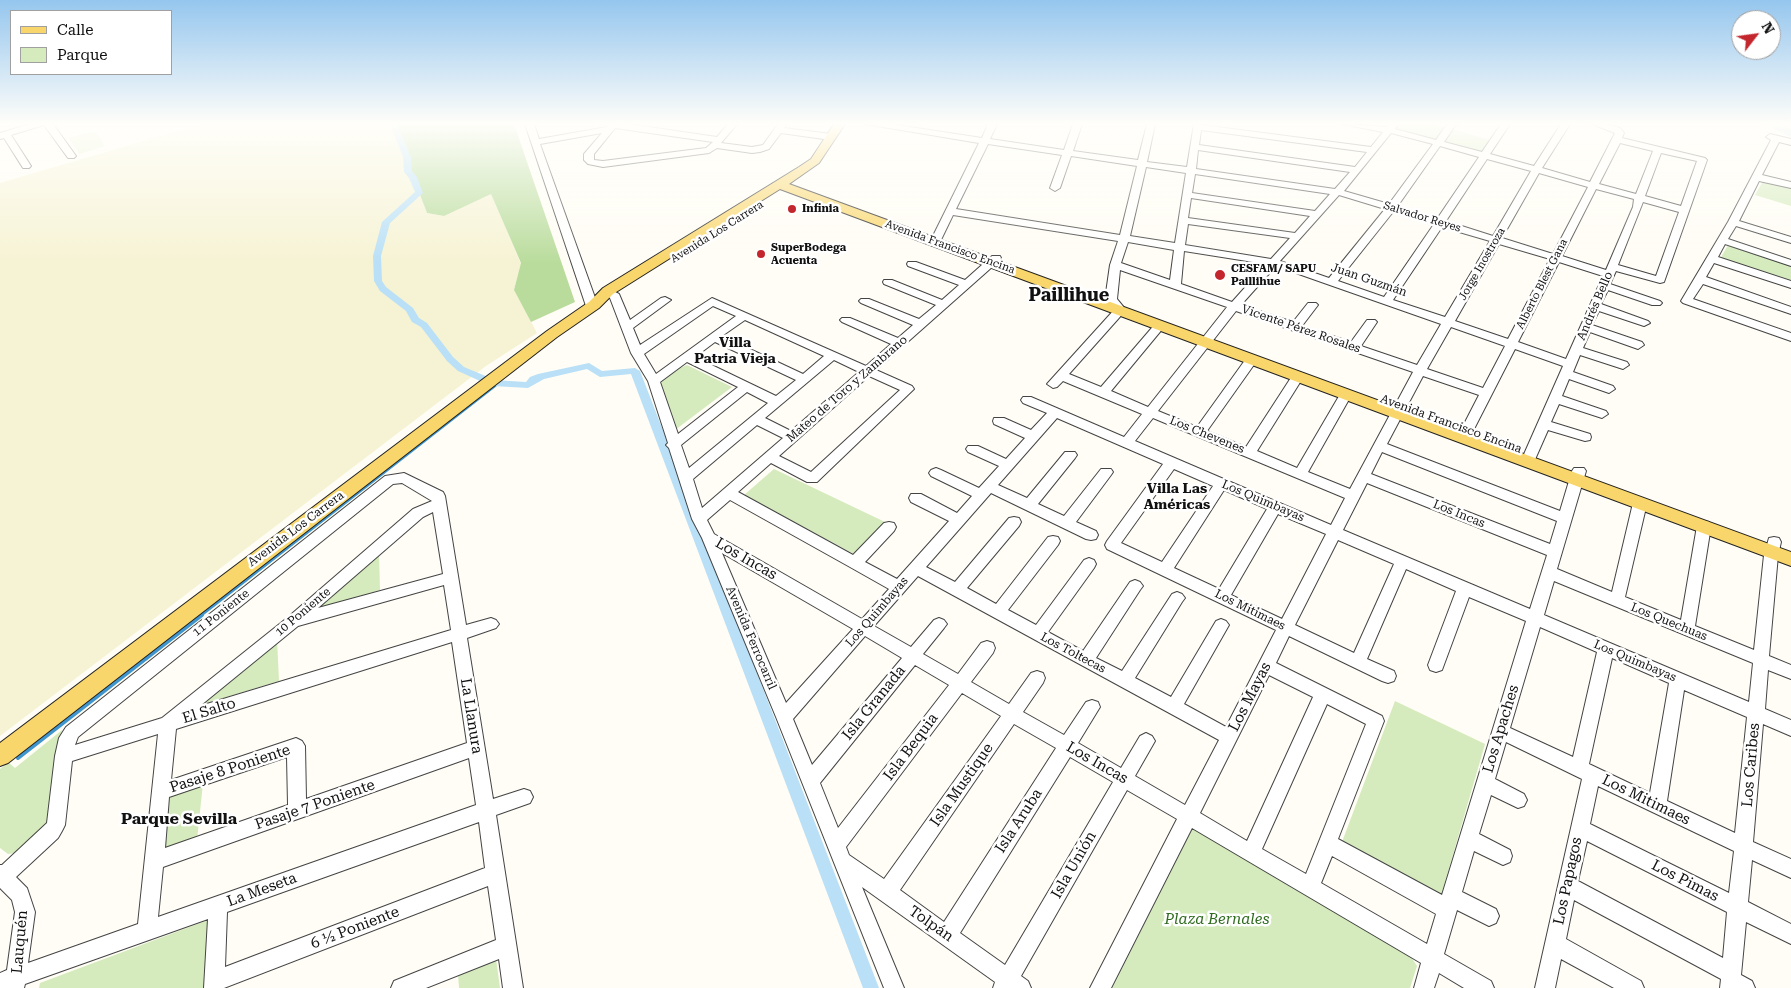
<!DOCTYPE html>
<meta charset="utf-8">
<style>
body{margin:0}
#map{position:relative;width:1791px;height:988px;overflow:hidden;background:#fffdf5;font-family:"Roboto Serif",serif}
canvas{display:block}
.legend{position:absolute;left:10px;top:10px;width:162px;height:65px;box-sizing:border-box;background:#fff;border:1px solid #a0a0a0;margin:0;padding:6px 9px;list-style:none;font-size:15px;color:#111}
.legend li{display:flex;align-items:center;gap:10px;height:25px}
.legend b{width:25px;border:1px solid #a0a0a0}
.north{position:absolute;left:1731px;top:10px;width:50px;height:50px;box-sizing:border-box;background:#fff;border:1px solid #a0a0a0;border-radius:50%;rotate:60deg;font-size:14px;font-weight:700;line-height:20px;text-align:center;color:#111}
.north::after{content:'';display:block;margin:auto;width:18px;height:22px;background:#c4262e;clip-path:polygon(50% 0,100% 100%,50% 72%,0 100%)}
</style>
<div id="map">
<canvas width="1791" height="988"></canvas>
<ul class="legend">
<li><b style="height:6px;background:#f9d66b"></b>Calle</li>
<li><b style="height:14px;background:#d5ebbd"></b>Parque</li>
</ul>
<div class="north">N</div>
</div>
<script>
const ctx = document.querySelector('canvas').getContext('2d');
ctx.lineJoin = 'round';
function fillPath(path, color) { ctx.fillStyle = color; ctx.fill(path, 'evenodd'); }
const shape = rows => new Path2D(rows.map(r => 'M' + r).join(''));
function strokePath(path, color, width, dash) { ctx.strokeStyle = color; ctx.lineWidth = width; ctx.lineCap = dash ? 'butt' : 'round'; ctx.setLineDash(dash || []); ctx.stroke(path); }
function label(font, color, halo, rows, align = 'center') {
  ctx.font = font + ' "Roboto Serif",serif'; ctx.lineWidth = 5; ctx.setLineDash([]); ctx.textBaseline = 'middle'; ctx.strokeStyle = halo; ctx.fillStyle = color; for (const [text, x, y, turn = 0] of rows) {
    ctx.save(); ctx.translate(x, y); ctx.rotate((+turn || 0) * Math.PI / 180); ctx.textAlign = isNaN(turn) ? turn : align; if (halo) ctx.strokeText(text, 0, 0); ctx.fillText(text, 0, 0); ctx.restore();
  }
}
fillPath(shape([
 [201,124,393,124,407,157,408,172,413,177,417,187,427,213,444,216,491,193,521,264,514,290,537,333,486,366,0,736,0,183]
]), '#f6f3d4');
fillPath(shape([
 [1399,124,1434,124,1490,140,1481,153,1395,129],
 [1763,181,1791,188,1791,206,1755,195],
 [1728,245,1791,266,1791,283,1720,259],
 [687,365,732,387,675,430,654,379],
 [774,469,885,522,854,554,744,495],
 [379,552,380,590,308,612],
 [277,639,279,681,197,706],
 [1395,701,1485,744,1441,896,1342,842],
 [62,730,47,823,16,853,8,854,0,848,0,769,8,762,15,768],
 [203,783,197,840,160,851,167,795],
 [1193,827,1411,957,1417,966,1410,988,1103,988],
 [208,920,204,988,39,988,40,983],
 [496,959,500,988,459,988,458,974]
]), '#d5ebbd');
fillPath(shape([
 [393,124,514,124,575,302,531,322,514,290,521,263,491,194,444,216,427,213,417,187,413,177,408,172,407,157]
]), '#b9dc9c');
fillPath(shape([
 [95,131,105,146,79,154,69,138]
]), '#e6f2cf');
strokePath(shape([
 [200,616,497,384]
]), '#3f96cf', 3);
strokePath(shape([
 [18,758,202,615]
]), '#3f96cf', 4);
fillPath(shape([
 [390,124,397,124,411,157,412,171,417,177,423,193,390,223,381,256,382,281,386,287,413,308,419,318,427,323,453,357,464,367,488,377,489,379,488,381,480,381,458,371,447,361,421,327,412,322,406,311,380,291,374,281,373,256,382,222,415,192,409,178,404,172,403,157,390,124],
 [589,363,602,371,635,368,640,371,879,988,863,988,631,374,600,377,587,369,544,379,528,388,493,386,488,383,493,380,526,382,530,377,538,374,589,363]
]), '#b9e0f7');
fillPath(shape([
 [1764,124,1781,124,1791,129,1791,137,1764,124]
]), '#b9e0f7');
const minor = shape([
 [30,124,53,124,76,156,74,158,68,158,44,125,11,135,31,166,29,168,23,168,4,138,0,139,0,133,30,124],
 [525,124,534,124,539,139,607,127,609,124,628,124,717,137,728,124,737,124,721,143,752,147,763,145,778,124,787,124,784,128,831,134,835,137,831,140,781,133,769,149,760,152,752,153,717,148,709,153,603,167,588,164,584,160,584,154,602,133,540,144,598,306,592,309,586,306,525,124],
 [615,128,713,142,706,148,603,161,594,160,594,154,615,128],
 [865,124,890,124,982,138,988,124,997,124,990,139,1064,150,1073,124,1082,124,1073,151,1138,160,1147,124,1155,124,1147,162,1187,167,1194,124,1371,147,1383,132,1342,124,1387,127,1389,124,1398,124,1395,129,1436,140,1447,124,1456,124,1444,142,1482,152,1501,124,1510,124,1490,154,1534,166,1561,124,1570,124,1542,168,1590,182,1615,133,1592,124,1607,124,1620,128,1624,133,1622,138,1705,158,1707,160,1664,282,1660,283,1616,271,1610,284,1660,301,1662,303,1660,305,1652,305,1608,290,1601,304,1648,321,1650,323,1644,326,1599,311,1592,325,1642,342,1644,345,1638,349,1590,332,1583,348,1627,362,1629,365,1623,369,1580,355,1573,372,1613,386,1615,389,1609,393,1569,379,1562,396,1606,411,1608,414,1602,418,1559,404,1551,422,1590,434,1591,437,1590,440,1585,441,1548,430,1533,464,1523,464,1521,461,1563,366,1515,349,1472,433,1462,433,1461,430,1479,395,1423,376,1387,444,1560,511,1572,471,1574,468,1584,468,1586,471,1557,569,1612,592,1633,503,1635,499,1645,499,1647,503,1625,597,1681,620,1697,526,1699,522,1704,521,1709,522,1711,526,1695,626,1754,650,1764,555,1769,538,1774,537,1779,538,1781,542,1778,555,1769,656,1791,665,1791,679,1768,670,1765,709,1791,720,1791,736,1763,724,1753,842,1791,859,1791,878,1752,860,1748,902,1791,924,1791,944,1746,922,1741,975,1752,981,1755,988,1720,988,1721,979,1574,900,1566,939,1641,981,1644,988,1614,988,1561,959,1555,988,1535,988,1582,779,1506,742,1495,779,1524,794,1527,800,1524,806,1518,808,1491,795,1479,834,1510,850,1512,856,1510,862,1503,865,1474,851,1462,892,1496,909,1499,916,1496,923,1489,926,1457,910,1444,954,1491,981,1494,988,1464,988,1439,973,1434,988,1414,988,1421,963,1192,828,1111,988,1090,988,1177,819,1127,790,1021,976,1028,981,1031,988,993,988,995,982,862,887,904,988,884,988,776,717,702,538,692,519,669,448,666,445,668,443,648,381,631,353,610,298,603,291,608,288,619,294,630,320,661,298,665,297,671,300,633,328,640,345,712,298,866,366,891,344,842,322,840,320,842,318,850,318,898,338,913,325,861,303,859,301,861,299,869,299,919,319,936,305,884,284,883,282,884,280,892,280,942,300,959,285,908,266,907,264,908,262,916,262,965,280,992,256,1000,256,1001,258,1000,260,876,370,912,386,914,389,817,482,807,482,771,463,738,492,853,555,884,523,889,522,894,523,896,527,894,531,865,562,897,579,949,521,911,502,909,498,911,494,921,494,957,513,972,496,931,476,929,473,931,470,936,468,941,470,979,488,999,466,968,452,966,449,968,446,978,446,1006,459,1025,438,994,424,993,421,994,418,1004,418,1031,430,1047,413,1023,403,1021,400,1023,397,1031,397,1124,437,1142,414,1063,381,1057,387,1053,388,1047,384,1114,310,1105,300,1110,265,1118,241,953,215,939,244,931,244,930,242,979,143,865,124],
 [1201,130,1367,152,1355,167,1199,145,1201,130],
 [1391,133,1433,144,1389,204,1344,191,1391,133],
 [1620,143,1653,151,1636,194,1599,184,1620,143],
 [988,144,1062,155,1050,188,1055,191,1060,188,1071,156,1137,166,1120,235,956,209,988,144],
 [1440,146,1479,157,1437,219,1397,207,1440,146],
 [1198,150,1350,172,1335,189,1196,169,1198,150],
 [1661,153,1697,161,1681,206,1645,196,1661,153],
 [1487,159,1531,171,1493,236,1446,221,1487,159],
 [1146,167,1186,173,1175,243,1130,236,1146,167],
 [1539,173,1588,187,1553,254,1502,238,1539,173],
 [1195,174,1330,194,1315,211,1192,193,1195,174],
 [1596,189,1634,199,1633,207,1606,270,1562,256,1596,189],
 [1339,195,1385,209,1329,278,1280,261,1339,195],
 [1191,198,1310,216,1295,233,1188,218,1191,198],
 [1643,202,1679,212,1656,276,1618,265,1643,202],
 [1393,212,1434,224,1384,297,1338,281,1393,212],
 [1188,224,1290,238,1271,259,1185,245,1188,224],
 [1442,227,1490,241,1445,317,1393,300,1442,227],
 [1128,242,1174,250,1170,280,1121,263,1128,242],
 [1499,244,1550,259,1508,339,1455,321,1499,244],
 [1184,251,1266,264,1232,302,1181,284,1184,251],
 [1559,262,1603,276,1566,359,1518,342,1559,262],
 [1276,266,1327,284,1441,324,1417,365,1361,346,1377,322,1375,320,1367,320,1351,342,1302,326,1318,305,1316,303,1308,303,1293,322,1241,305,1276,266],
 [1120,270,1227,307,1148,407,1111,391,1164,327,1166,325,1164,323,1156,323,1101,387,1069,374,1126,310,1117,299,1120,270],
 [713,306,736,316,656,374,644,354,713,306],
 [1236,311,1413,372,1350,489,1308,472,1352,394,1350,391,1342,391,1297,468,1257,451,1304,376,1302,373,1294,373,1246,447,1207,431,1258,359,1256,356,1248,356,1197,427,1158,411,1236,311],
 [745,320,824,356,803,374,722,336,745,320],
 [1451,327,1505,346,1483,388,1427,369,1451,327],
 [715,342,796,380,776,396,695,357,715,342],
 [834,360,859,372,791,431,765,418,834,360],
 [687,362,738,387,678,434,660,382,687,362],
 [869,376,900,390,811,472,779,456,869,376],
 [747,392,768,403,689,468,681,445,747,392],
 [1057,418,1163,464,1107,541,1105,545,1107,549,1276,630,1226,727,1184,704,1229,625,1226,621,1221,619,1216,621,1171,697,1135,678,1182,602,1185,598,1182,594,1177,592,1172,594,1122,671,1096,658,1140,590,1143,586,1140,582,1135,580,1130,582,1083,651,1048,632,1094,568,1096,564,1094,560,1089,558,1084,560,1036,625,1008,610,1058,545,1060,541,1058,537,1053,536,1048,537,996,604,967,588,1019,526,1021,522,1019,518,1014,517,1009,518,955,582,926,567,991,493,1086,539,1091,540,1096,539,1098,535,1096,531,1076,522,1111,475,1113,472,1111,469,1101,469,1064,516,1038,504,1075,458,1077,455,1075,452,1065,452,1027,498,998,485,1057,418],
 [1153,418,1345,498,1331,525,1135,441,1153,418],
 [757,425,783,438,702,508,693,479,757,425],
 [1382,452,1557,521,1550,544,1371,474,1382,452],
 [1174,469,1213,486,1162,562,1121,543,1174,469],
 [1367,483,1547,555,1530,609,1343,530,1367,483],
 [1224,490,1267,509,1219,589,1174,568,1224,490],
 [730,500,850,567,889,589,862,619,714,534,707,520,730,500],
 [1278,514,1326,534,1282,619,1231,595,1278,514],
 [1338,540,1394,564,1354,653,1295,625,1338,540],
 [722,553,853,629,786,703,722,553],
 [1406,569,1456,591,1428,665,1430,670,1436,672,1442,670,1469,597,1526,621,1442,895,1338,839,1384,721,1382,716,1276,663,1289,636,1382,681,1388,683,1394,681,1396,676,1394,671,1367,659,1406,569],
 [918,576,1219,740,1185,805,1135,776,1155,741,1152,736,1146,733,1140,736,1121,768,1078,743,1100,707,1098,702,1092,700,1086,702,1064,735,1023,712,1043,683,1045,678,1043,673,1037,671,1031,673,1009,704,971,682,993,653,995,648,993,643,987,641,981,643,958,674,923,654,944,628,947,624,944,620,939,618,934,620,911,647,874,626,918,576],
 [1554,581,1753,663,1749,702,1544,615,1554,581],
 [1540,627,1597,652,1573,757,1510,728,1540,627],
 [865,636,902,658,812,765,793,719,865,636],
 [1612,658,1669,683,1650,793,1589,764,1612,658],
 [915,665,949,685,838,828,820,783,915,665],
 [1269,675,1313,697,1247,841,1200,813,1269,675],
 [1684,690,1747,717,1735,833,1667,801,1684,690],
 [962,693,1001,716,884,879,849,855,846,847,962,693],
 [1327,704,1366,724,1306,874,1262,849,1327,704],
 [1014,724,1056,748,944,922,900,890,1014,724],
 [1070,757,1113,782,1005,965,960,933,1070,757],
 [1598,786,1734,851,1729,893,1590,824,1598,786],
 [1587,841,1727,912,1723,958,1578,881,1587,841],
 [1332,856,1436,914,1427,944,1321,883,1332,856],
 [1770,134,1791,139,1791,145,1779,142,1762,175,1791,182,1791,188,1759,181,1739,221,1791,237,1791,243,1736,226,1728,239,1791,260,1791,266,1725,244,1718,257,1791,281,1791,288,1714,263,1706,277,1791,307,1791,314,1703,284,1693,299,1791,333,1791,341,1683,303,1681,301,1728,222,1771,140,1766,137,1770,134],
 [404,473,443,492,445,496,466,625,491,618,496,620,499,624,496,628,467,638,493,799,524,789,530,791,533,797,530,803,496,815,523,988,503,988,499,959,426,988,391,988,394,981,496,940,488,886,224,988,204,988,208,919,25,984,24,988,0,988,0,973,7,970,15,912,12,900,0,888,0,865,2,865,47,823,55,756,59,738,66,727,385,476,404,473],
 [402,483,432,501,413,509,287,618,162,718,75,745,78,737,393,484,402,483],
 [433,512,443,574,318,608,423,517,433,512],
 [444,585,451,630,200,706,298,626,444,585],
 [452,642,467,743,306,799,305,746,302,741,296,738,171,780,176,729,452,642],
 [158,734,138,924,28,963,35,912,27,888,16,877,58,838,62,831,65,825,72,761,158,734],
 [287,757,288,805,165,848,169,797,287,757],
 [469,758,476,805,158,917,163,867,469,758],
 [479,822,485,868,225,967,227,912,479,822]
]);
const major = shape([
 [834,124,845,124,819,163,789,184,1791,552,1791,566,780,189,613,294,599,308,557,337,8,763,0,766,0,743,547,331,589,302,603,288,799,167,811,159,834,124]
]);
strokePath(minor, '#444', 2);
strokePath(major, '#222', 2);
fillPath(minor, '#fff');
fillPath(major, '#f9d66b');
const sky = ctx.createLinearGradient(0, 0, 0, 263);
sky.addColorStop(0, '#95c6ee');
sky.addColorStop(0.47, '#fffefa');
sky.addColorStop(1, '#fffefa00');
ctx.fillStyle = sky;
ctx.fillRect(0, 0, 1791, 263);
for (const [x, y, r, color] of [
 [792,209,5,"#c4262e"],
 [761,254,5,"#c4262e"],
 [1220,275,6,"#c4262e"]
]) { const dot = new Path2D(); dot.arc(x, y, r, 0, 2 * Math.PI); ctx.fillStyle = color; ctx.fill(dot); strokePath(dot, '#fff', 2); }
label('bold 11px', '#111', '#fff', [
 ["Infinia",802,209],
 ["SuperBodega",771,248],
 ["Acuenta",771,261],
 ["CESFAM/ SAPU",1231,269],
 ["Paillihue",1231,282]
], 'left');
label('11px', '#111', '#fff', [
 ["Salvador Reyes",1422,217,17],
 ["Avenida Los Carrera",717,232,-32],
 ["Avenida Francisco Encina",950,247,20],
 ["Jorge Inostroza",1482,264,-60],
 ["Alberto Blest Gana",1542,284,-63]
]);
label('12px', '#111', '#fff', [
 ["Juan Guzmán",1369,280,19],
 ["Andrés Bello",1595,306,-67],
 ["Vicente Pérez Rosales",1301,329,19],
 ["Mateo de Toro y Zambrano",847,389,-41],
 ["Avenida Francisco Encina",1451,424,20],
 ["Los Chevenes",1207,435,22],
 ["Los Quimbayas",1263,501,23],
 ["Los Incas",1459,514,22],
 ["Avenida Los Carrera",296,529,-37],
 ["Los Mitimaes",1250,610,26],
 ["10 Poniente",303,612,-40],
 ["Los Quimbayas",877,612,-49],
 ["11 Poniente",221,613,-38],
 ["Los Quechuas",1669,622,22],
 ["Avenida Ferrocarril",751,638,67],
 ["Los Toltecas",1073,653,28],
 ["Los Quimbayas",1635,661,23]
]);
label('bold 14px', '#111', '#fff', [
 ["Villa",735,343],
 ["Patria Vieja",735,359],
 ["Villa Las",1177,489],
 ["Américas",1177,505]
]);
label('15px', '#111', '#fff', [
 ["Los Incas",746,559,30],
 ["Los Mayas",1250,697,-63],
 ["Isla Granada",874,703,-51],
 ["El Salto",209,711,-17],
 ["La Llanura",471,716,81],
 ["Los Apaches",1501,729,-73],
 ["Isla Bequia",911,747,-53],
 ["Los Incas",1097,763,30],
 ["Los Caribes",1751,765,-85],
 ["Pasaje 8 Poniente",230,769,-18],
 ["Isla Mustique",962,785,-55],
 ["Los Mitimaes",1646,800,26],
 ["Pasaje 7 Poniente",315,805,-19],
 ["Isla Aruba",1019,821,-57],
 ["Isla Unión",1074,865,-60],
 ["Los Papagos",1568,881,-78],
 ["Los Pimas",1685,881,27],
 ["La Meseta",262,890,-20],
 ["Tolpán",931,924,35],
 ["6 ½ Poniente",355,928,-21],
 ["Lauquén",20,942,-85]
]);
label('italic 15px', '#2f6b1f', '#fff', [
 ["Plaza Bernales",1217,920]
]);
label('bold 16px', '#111', '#fff', [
 ["Parque Sevilla",179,819]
]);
label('bold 18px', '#111', '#fff', [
 ["Paillihue",1069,296]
]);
</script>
